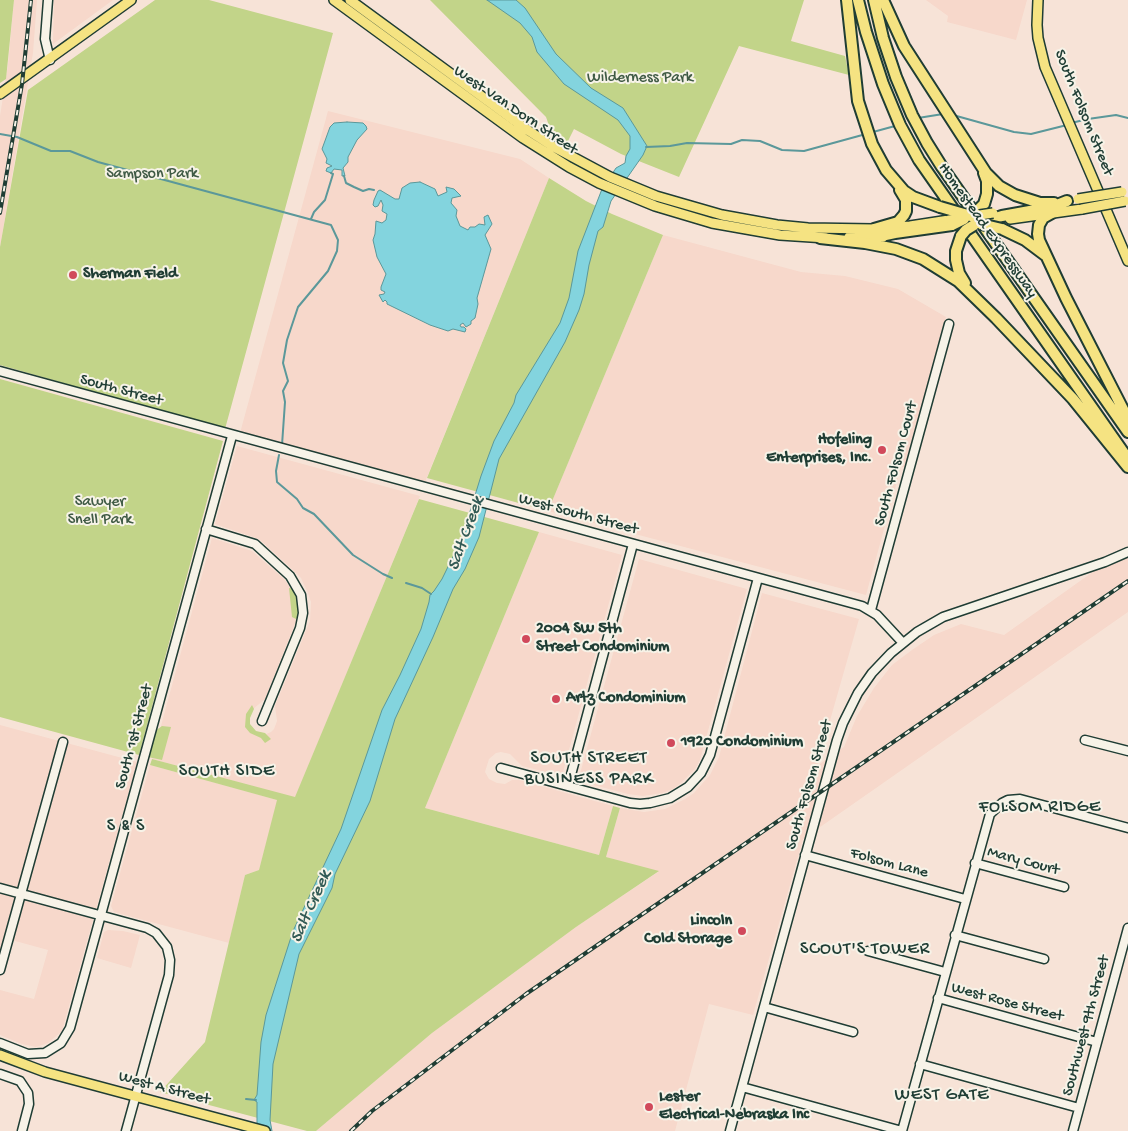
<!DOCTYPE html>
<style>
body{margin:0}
canvas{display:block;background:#f7e3d7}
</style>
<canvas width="1128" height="1131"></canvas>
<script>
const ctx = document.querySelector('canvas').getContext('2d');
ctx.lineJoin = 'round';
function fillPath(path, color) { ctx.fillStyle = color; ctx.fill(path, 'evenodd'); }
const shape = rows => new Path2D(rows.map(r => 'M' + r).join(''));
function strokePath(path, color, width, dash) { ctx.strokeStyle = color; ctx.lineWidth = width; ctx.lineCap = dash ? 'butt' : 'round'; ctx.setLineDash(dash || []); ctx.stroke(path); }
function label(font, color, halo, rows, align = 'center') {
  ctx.font = font + ' "Gochi Hand",sans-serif'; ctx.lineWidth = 4; ctx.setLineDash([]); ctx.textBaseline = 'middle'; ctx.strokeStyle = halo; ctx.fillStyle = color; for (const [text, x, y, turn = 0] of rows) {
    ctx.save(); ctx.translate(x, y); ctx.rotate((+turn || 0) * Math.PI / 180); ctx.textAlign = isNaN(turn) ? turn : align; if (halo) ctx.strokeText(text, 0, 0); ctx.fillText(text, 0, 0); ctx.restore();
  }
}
fillPath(shape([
 [14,0,37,0,33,53,0,247,0,116,8,65],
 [54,0,113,0,53,44],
 [926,0,1027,0,1016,40,947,22,948,16],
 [328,111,520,159,549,178,425,482,240,433],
 [663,235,801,272,845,276,898,289,946,317,905,467,901,467,866,595,548,511],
 [237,446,420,496,295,798,152,759,212,538,252,551,284,579,293,591,297,612,296,621,265,699,252,710,248,721,253,731,264,735,271,732,274,729,277,721,275,706,310,621,311,602,308,593,301,578,294,571,259,539,215,524],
 [539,532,622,555,563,772,558,775,522,766,510,754,501,752,496,753,489,759,485,772,489,779,497,783,505,784,512,780,519,780,613,806,599,855,425,808],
 [1128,547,1128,612,803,839,753,1015,709,1004,675,1131,316,1131,432,1033,576,927,658,872,606,857,620,808,644,812,665,809,685,799,694,793,710,775,719,757,762,593,859,619,817,766,844,747,857,716,874,688,892,665,912,650,934,635,961,624,1004,635],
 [639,559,747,589,700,760,695,769,681,783,673,789,662,793,643,796,628,794,578,781],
 [0,725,137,762,62,1031,48,1043,36,1047,22,1044,0,1035,0,990,34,999,48,950,8,939,0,970],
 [150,765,278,800,259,870,245,875,229,943,114,912,111,906],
 [108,930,123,931,140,935,131,968,97,958,104,932]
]), '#f7d8cb');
fillPath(shape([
 [0,0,14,0,6,79,0,83],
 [155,0,209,0,333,33,225,429,0,365,0,247,28,90],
 [430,0,804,0,791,41,845,56,849,75,739,46,679,177,621,154,574,129,560,157,546,117],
 [549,178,586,201,612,214,663,235,548,511,427,478],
 [0,379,223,441,139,755,0,717],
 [419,499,539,532,425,808,599,855,613,806,620,808,606,857,659,871,576,927,432,1033,316,1131,307,1131,160,1092,205,1042,245,875,259,870,277,800,150,765,152,759,295,797],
 [289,588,295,589,298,598,299,612,298,617,296,619,292,617],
 [252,705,254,709,250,718,250,724,256,731,265,733,271,739,265,743,261,738,250,733,245,727,246,714],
 [162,726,171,727,162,760,148,757,155,731]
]), '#c2d489');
const water = shape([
 [487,0,516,0,525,8,556,54,591,88,623,108,647,146,643,155,611,201,603,227,598,231,589,265,584,294,579,310,565,342,499,459,479,537,465,569,453,589,433,637,395,719,370,801,335,874,332,888,299,954,273,1064,270,1120,272,1131,257,1131,257,1102,254,1100,257,1095,261,1042,266,1015,293,931,341,829,382,710,400,675,421,629,429,602,430,595,434,591,442,579,466,530,467,521,481,476,494,441,514,403,516,395,560,323,569,298,578,251,602,189,616,168,625,163,626,156,630,149,630,136,618,120,564,84,537,52,532,37,520,23,487,0],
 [347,122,363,123,366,126,367,129,357,140,348,157,348,162,343,168,345,176,342,176,342,170,334,169,331,173,326,171,327,168,332,166,326,163,327,159,322,149,330,127,334,123,347,122],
 [420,182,435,189,438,196,447,192,446,187,454,189,461,196,452,198,451,203,457,210,456,216,460,226,468,230,470,227,475,227,479,224,485,225,484,217,488,215,492,224,485,235,491,249,477,298,478,304,475,318,471,321,471,324,466,327,463,323,460,325,461,327,464,327,466,329,465,332,453,329,448,331,430,325,387,304,387,302,385,300,383,302,379,295,384,294,385,292,381,290,381,287,386,274,377,257,373,240,375,234,376,221,382,223,386,220,387,214,382,211,383,205,381,200,378,206,375,207,373,205,374,200,378,191,380,190,395,199,399,199,402,188,410,183,420,182]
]);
fillPath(water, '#83d4de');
strokePath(water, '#5b989a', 1);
strokePath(shape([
 [953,115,1014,132,1031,134,1067,125],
 [918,118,943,114],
 [1071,123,1088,119,1116,115,1128,118],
 [873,132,895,126],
 [0,134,17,137,51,151,70,151,98,162,331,225,338,240,337,251,328,271,298,307,287,340,283,363,288,381,283,391,285,402,282,445],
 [646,147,670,146,687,143,731,144,742,140,760,141,782,150,804,151,866,134],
 [344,176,346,183,354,187,363,191,369,189,374,190],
 [311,219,314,212,325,200,333,174,331,173],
 [279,455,276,471,277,482,297,499,303,508,314,514,353,555,383,574,392,578],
 [406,583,422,588,431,594],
 [246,1099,256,1100]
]), '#5b989a', 2);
const minor = shape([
 [48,0,45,39,50,60],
 [0,371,862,606,877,615,903,643],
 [206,529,255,544,290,576,301,595,303,613,300,628,262,721],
 [871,610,949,324],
 [1085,740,1128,751],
 [501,768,630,803,640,804,650,803,670,798,688,787,701,773,710,755,758,578],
 [568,786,633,544],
 [805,855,965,899],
 [975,863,1064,887],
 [0,888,147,928,156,933,167,947,170,960,169,975,126,1131],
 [955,935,1044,959],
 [868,951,945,972],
 [0,970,63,742],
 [938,998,1097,1042],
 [764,1007,853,1032],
 [0,1043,28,1054,45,1053,61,1043,70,1028,232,436],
 [920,1064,1079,1108],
 [0,1074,20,1081,28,1093,29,1104,22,1131],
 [742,1087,902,1131],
 [730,1131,837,740,843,723,858,693,872,673,891,653,917,632,943,617,1105,562,1128,552],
 [902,1131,990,814,1002,803,1008,800,1020,799,1128,828],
 [1073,1131,1128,928]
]);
const major = shape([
 [334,0,523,138,569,167,599,183,655,206,712,223,780,235,826,238],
 [350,0,529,131,554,147,610,177,656,196,722,215,777,225,808,228,874,229,910,226,949,220],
 [1038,0,1037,25,1038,38,1045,67,1128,261],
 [0,94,131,0],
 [1010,219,1082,209],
 [849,237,883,237],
 [0,1055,45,1072,265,1131]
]);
const highway = shape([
 [847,0,858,101,872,144,886,170,904,191,913,197,940,207],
 [858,0,866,32,883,84,900,125,919,160,1128,459],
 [874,0,883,38,896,77,912,115,927,143,942,167,1128,432],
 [883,0,904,46,986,173,999,186,1015,195,1040,203,1054,203],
 [975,213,984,204,987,194,987,181,984,173],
 [1052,213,1043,218,1039,225,1038,234,1039,240,1066,298,1128,419],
 [989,220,1002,216,1052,207,1067,201],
 [874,229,898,222,904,215,906,211,906,200,900,190],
 [1002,229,1025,240,1045,255],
 [961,236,956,251,956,260,959,273,965,283],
 [876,237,895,233,952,225],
 [820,238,865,243,896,249,923,259,958,281,996,318,1073,399,1128,467]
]);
strokePath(minor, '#1f3d34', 11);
strokePath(major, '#1f3d34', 12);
strokePath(highway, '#1f3d34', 14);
strokePath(minor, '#f7f3e8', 8);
strokePath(major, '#f5e382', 9);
strokePath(highway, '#f5e382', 10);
const rail = shape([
 [0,213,22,84,31,0],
 [351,1131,372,1111,526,994,1128,581]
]);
strokePath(rail, '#1f3d34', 4);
strokePath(rail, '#f7f3e8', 2, [5.5]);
const majorBridge = shape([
 [1078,199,1122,192],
 [1082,209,1125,201],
 [973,216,993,213],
 [949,220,964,218]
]);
const highwayBridge = shape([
 [940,207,971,216,975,213],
 [981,224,1002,229],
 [952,225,964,219],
 [961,236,966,230,974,225]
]);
strokePath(majorBridge, '#1f3d34', 12, []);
strokePath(highwayBridge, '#1f3d34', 14, []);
strokePath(majorBridge, '#f5e382', 9);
strokePath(highwayBridge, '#f5e382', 10);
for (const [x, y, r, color] of [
 [73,275,5,"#d1495b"],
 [882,450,5,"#d1495b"],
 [526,639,5,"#d1495b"],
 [556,699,5,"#d1495b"],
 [671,743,5,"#d1495b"],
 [742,931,5,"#d1495b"],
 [649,1107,5,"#d1495b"]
]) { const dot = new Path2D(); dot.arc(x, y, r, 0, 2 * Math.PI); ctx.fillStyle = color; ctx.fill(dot); strokePath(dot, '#f7f3e8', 2); }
label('16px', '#405b45', '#f7f3e8', [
 ["Wilderness Park",640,79],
 ["Sampson Park",152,175],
 ["Sawyer",100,503],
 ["Snell Park",100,521]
]);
label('16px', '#1f3d34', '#f7f3e8', [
 ["West Van Dorn Street",515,111,34],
 ["South Folsom Street",1083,113,68],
 ["Homestead Expressway",987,231,55],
 ["South Street",121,391,15],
 ["South Folsom Court",897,464,-75],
 ["West South Street",578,515,15],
 ["South 1st Street",135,737,-75],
 ["South Folsom Street",810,785,-74],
 ["Mary Court",1023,862,15],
 ["Folsom Lane",889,864,15],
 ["West Rose Street",1007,1003,15],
 ["Southwest 9th Street",1087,1026,-75],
 ["West A Street",164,1089,15]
]);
label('bold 16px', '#1f3d34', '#f7f3e8', [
 ["Sherman Field",83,275],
 ["Hofeling",872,441,"right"],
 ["Enterprises, Inc.",872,459,"right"],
 ["2004 SW 5th",536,630],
 ["Street Condominium",536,648],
 ["Artz Condominium",566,699],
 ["1920 Condominium",681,743],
 ["Lincoln",732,922,"right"],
 ["Cold Storage",732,940,"right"],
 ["Lester",659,1098],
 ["Electrical-Nebraska Inc",659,1116]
], 'left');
label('italic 18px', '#335b56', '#f7f3e8', [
 ["Salt Creek",467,534,-70],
 ["Salt Creek",312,907,-66]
]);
ctx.letterSpacing = '1px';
label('18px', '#1f3d34', '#f7f3e8', [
 ["SOUTH STREET",589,759],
 ["BUSINESS PARK",589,780],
 ["SOUTH SIDE",227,772],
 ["FOLSOM RIDGE",1040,808],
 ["S & S",126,827],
 ["SCOUT'S TOWER",865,950],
 ["WEST GATE",942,1096]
]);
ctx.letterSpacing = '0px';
</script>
